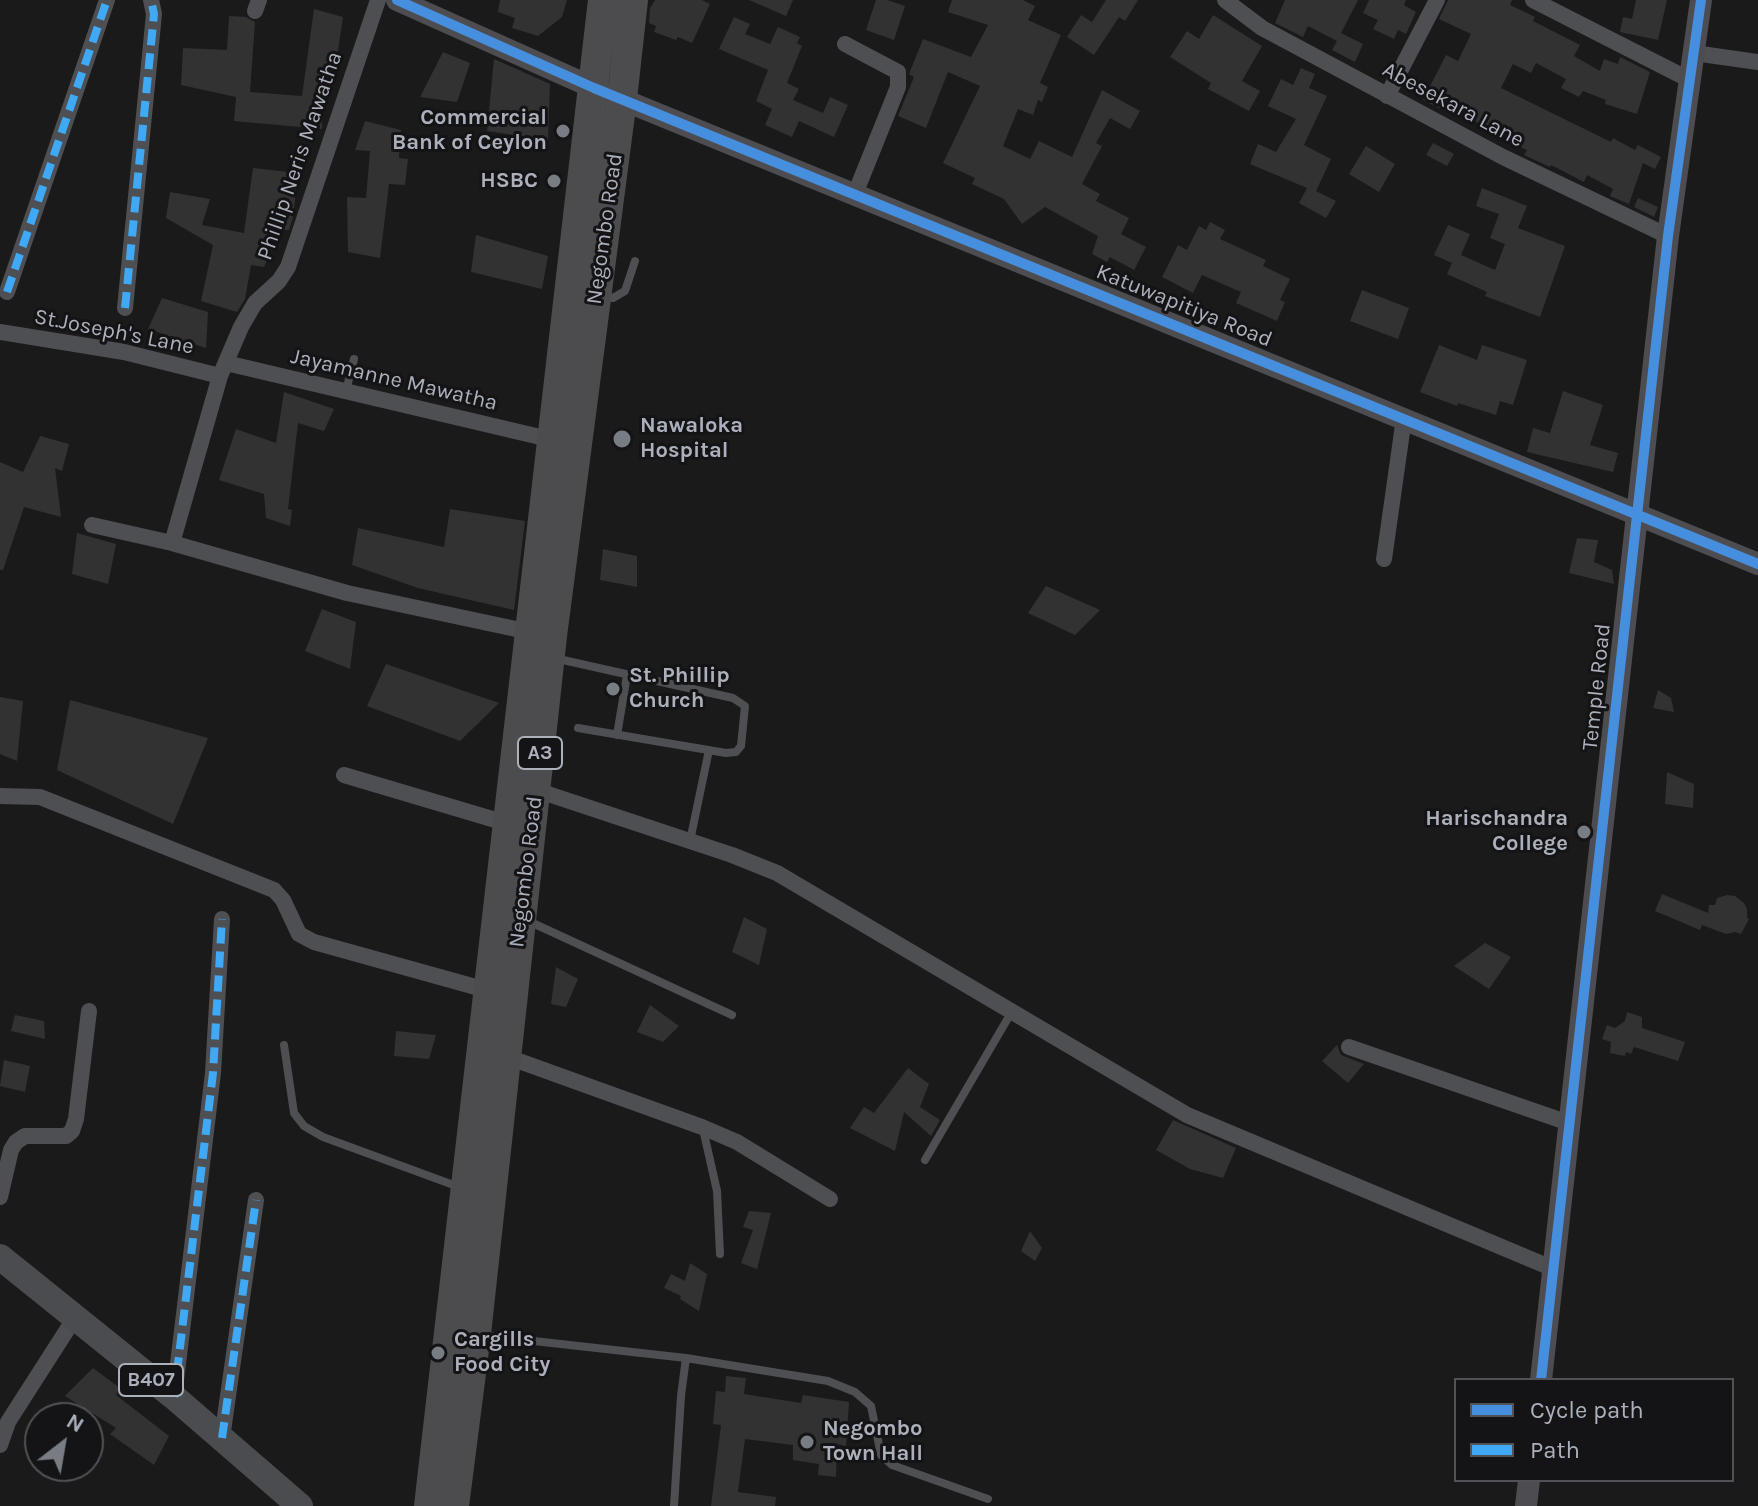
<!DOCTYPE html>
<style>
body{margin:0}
#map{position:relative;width:1758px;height:1506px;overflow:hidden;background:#1a1a1a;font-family:Karla,sans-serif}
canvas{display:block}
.legend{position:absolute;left:1454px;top:1378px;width:280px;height:104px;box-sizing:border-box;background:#141416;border:2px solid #505258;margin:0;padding:10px 14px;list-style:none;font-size:24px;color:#abb0bb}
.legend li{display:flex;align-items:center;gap:16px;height:40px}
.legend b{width:40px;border:2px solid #505258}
.north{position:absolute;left:24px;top:1402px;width:80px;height:80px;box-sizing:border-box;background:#141416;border:2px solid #505258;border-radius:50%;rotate:31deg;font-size:22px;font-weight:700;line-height:32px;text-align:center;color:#abb0bb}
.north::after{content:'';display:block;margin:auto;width:28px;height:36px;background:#787c83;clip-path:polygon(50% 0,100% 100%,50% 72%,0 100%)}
</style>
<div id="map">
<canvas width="1758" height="1506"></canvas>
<ul class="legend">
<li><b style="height:10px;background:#468fdf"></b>Cycle path</li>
<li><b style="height:10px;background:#3fa9f5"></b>Path</li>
</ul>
<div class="north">N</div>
</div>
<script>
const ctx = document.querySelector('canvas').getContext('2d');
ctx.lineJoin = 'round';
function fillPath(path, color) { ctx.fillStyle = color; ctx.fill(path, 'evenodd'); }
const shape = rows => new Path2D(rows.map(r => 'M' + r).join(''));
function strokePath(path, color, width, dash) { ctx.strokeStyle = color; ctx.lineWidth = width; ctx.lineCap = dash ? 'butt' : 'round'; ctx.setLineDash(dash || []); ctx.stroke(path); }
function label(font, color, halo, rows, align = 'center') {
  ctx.font = font + ' Karla,sans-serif'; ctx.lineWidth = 6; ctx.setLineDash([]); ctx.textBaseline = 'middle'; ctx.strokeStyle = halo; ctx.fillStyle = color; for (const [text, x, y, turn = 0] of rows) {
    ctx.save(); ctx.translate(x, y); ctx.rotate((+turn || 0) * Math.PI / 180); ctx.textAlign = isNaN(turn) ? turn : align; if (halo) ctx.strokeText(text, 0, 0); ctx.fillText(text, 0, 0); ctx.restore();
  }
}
fillPath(shape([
 [500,0,567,0,562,17,538,36,512,28,515,18,498,12],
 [655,0,702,0,710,4,692,43,678,37,676,40,654,32,656,26,649,23,650,8],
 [749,0,793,0,786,16],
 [876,0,887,0,905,6,894,40,866,30],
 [952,0,1023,0,1035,6,1028,20,1061,35,1040,83,1048,87,1042,102,1038,100,1033,115,1018,109,1003,146,1030,159,1039,141,1072,157,1102,90,1140,111,1130,129,1110,118,1096,143,1102,146,1082,184,1100,194,1096,201,1129,218,1121,234,1146,247,1134,270,1110,257,1107,262,1092,254,1098,236,1045,207,1022,224,1004,199,972,184,975,178,943,163,980,86,948,72,926,128,898,116,914,77,909,74,923,39,971,57,988,25,948,12],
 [1106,0,1138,0,1125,21,1119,17,1094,55,1067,37,1081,15,1092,22],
 [1285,0,1358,0,1341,33,1363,44,1355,62,1332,50,1337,41,1308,26,1303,37,1275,23],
 [1369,0,1406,0,1404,5,1416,12,1406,34,1398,30,1394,39,1373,29,1378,20,1363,13],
 [1448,0,1512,0,1510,5,1535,17,1533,21,1580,45,1574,56,1600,71,1604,59,1618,64,1620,57,1650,72,1637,114,1605,104,1606,100,1583,91,1579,97,1561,88,1566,79,1536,63,1531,73,1513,64,1501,88,1611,142,1613,138,1635,150,1638,145,1661,157,1655,169,1643,163,1629,204,1610,196,1613,189,1587,175,1584,182,1551,165,1550,167,1524,155,1527,150,1486,131,1488,127,1453,111,1451,114,1423,100,1446,55,1458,61,1471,34,1439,19],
 [1636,0,1667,0,1658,40,1620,32,1623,17,1632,19],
 [314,9,343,17,333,84,323,82,322,129,234,121,236,97,181,85,183,48,227,50,229,16,246,17,255,22,250,92,302,96],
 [1213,15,1262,46,1242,81,1260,91,1249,111,1208,89,1211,83,1170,57,1187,31,1199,39],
 [734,17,750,24,745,34,770,44,778,27,800,37,797,43,802,46,787,83,799,89,793,100,823,113,830,97,848,105,834,137,799,121,792,137,765,125,772,109,756,101,768,70,719,49],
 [443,52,470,63,457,102,420,97],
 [494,59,550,84,548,140,487,131],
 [1301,68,1315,74,1309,88,1327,96,1304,145,1331,159,1316,191,1336,201,1326,218,1299,203,1307,188,1250,164,1258,144,1276,152,1296,119,1268,106,1281,79,1293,85],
 [365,121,401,130,399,158,408,159,405,185,389,184,380,258,348,252,347,197,366,198,370,151,355,150],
 [1433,143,1454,154,1447,166,1426,155],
 [1366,146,1395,164,1379,192,1349,174],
 [253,168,298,173,293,217,289,230,279,230,264,267,251,265,245,299,237,312,201,301,213,245,166,218,170,192,210,199,202,225,244,233],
 [1482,188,1527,206,1518,228,1565,246,1540,317,1485,296,1487,292,1447,274,1452,263,1434,255,1448,225,1470,234,1461,255,1495,270,1505,244,1490,238,1499,214,1476,206],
 [1638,198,1658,207,1654,217,1634,207],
 [1210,222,1225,230,1220,239,1266,260,1263,266,1290,279,1280,300,1285,302,1277,321,1236,303,1241,292,1202,275,1193,293,1162,277,1178,245,1187,250,1199,226,1206,230],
 [476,235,548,256,542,289,471,272],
 [1362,290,1409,308,1398,339,1350,321],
 [162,298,208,312,206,348,148,329],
 [1439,345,1477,360,1482,345,1527,360,1513,405,1500,401,1496,415,1458,403,1457,406,1420,392],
 [1563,391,1603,405,1590,445,1618,453,1613,472,1527,452,1533,428,1550,433],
 [284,392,334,409,324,431,298,423,288,509,292,510,290,526,266,518,264,494,219,480,236,429,276,443],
 [40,436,69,444,62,471,55,468,61,517,24,507,3,570,0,570,0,462,23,472],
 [450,509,525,521,514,610,418,588,352,565,358,528,444,547],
 [77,533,116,544,108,584,72,574],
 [1577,538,1598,540,1594,562,1612,570,1614,584,1569,573],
 [603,549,637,556,637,587,600,580],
 [1046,586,1100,610,1075,635,1028,613],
 [322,609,356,622,350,669,305,651],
 [386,664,499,703,460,741,367,706],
 [1658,690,1671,698,1674,712,1653,708],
 [0,697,23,701,17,761,0,754],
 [70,700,208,738,173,824,57,770],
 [1667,772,1694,784,1693,808,1665,804],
 [1662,894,1708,913,1709,905,1715,905,1717,898,1727,895,1735,896,1744,903,1747,909,1747,918,1749,919,1741,934,1735,932,1726,934,1702,925,1700,930,1655,911],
 [744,917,767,929,759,965,732,952],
 [1485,943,1511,957,1489,989,1454,966],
 [556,967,578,979,566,1007,551,1004],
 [650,1005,679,1026,663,1042,637,1032],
 [1627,1012,1642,1017,1642,1028,1685,1042,1678,1061,1634,1047,1631,1054,1626,1052,1625,1056,1610,1053,1611,1042,1602,1039,1607,1025,1615,1028,1625,1021],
 [15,1015,44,1021,45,1039,11,1031],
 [396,1031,436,1035,429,1059,394,1056],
 [1337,1045,1341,1055,1364,1064,1348,1083,1322,1061],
 [4,1060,30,1066,25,1092,0,1086],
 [908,1068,929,1084,920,1107,940,1120,931,1136,904,1112,895,1151,850,1128,864,1107,874,1113],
 [1173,1120,1236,1148,1223,1178,1190,1169,1156,1150],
 [749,1211,771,1213,757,1269,741,1263,753,1230,743,1227],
 [1030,1231,1042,1248,1035,1261,1021,1251],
 [690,1263,707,1274,699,1311,680,1299,681,1296,664,1288,671,1274,685,1281],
 [93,1368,120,1388,116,1395,169,1436,154,1465,110,1434,116,1428,65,1396],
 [726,1376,746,1378,744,1394,801,1403,803,1395,849,1402,846,1446,837,1444,836,1477,818,1475,819,1464,793,1460,793,1445,745,1439,738,1492,776,1497,775,1506,711,1506,721,1425,713,1424,716,1391,725,1392]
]), '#323232');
strokePath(shape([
 [601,296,613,298,625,291,635,261],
 [346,391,354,359],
 [554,658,733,698,745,706,741,746,736,752,726,753,578,728],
 [617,735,627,675],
 [690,841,709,750],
 [526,920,732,1015],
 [284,1045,294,1113,304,1126,323,1137,459,1187],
 [703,1129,717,1191,720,1254],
 [925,1160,1011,1013],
 [480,1335,686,1358,681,1396,674,1506],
 [686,1358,828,1381,855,1392,871,1406,881,1455,892,1465,988,1499]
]), '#4e4f53', 8);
strokePath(shape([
 [1225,0,1262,28,1503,157,1668,236],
 [1533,0,1690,80],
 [255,11,259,0],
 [845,44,898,72,898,87,855,194],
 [1694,53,1758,62],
 [1387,96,1437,0],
 [7,292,107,0],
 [125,308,154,14,151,0],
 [0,332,124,352,220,376],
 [226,363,553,440],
 [92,525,172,543,347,593,530,632],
 [172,543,220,376,241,327,255,303,279,281,288,267,378,0],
 [1384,559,1404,418],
 [344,775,509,824],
 [530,788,732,855,777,873,1187,1115,1554,1269],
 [0,796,40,797,274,890,283,900,299,934,314,942,490,991],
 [1349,1047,1569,1123],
 [505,1056,702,1127,737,1142,830,1199],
 [0,1197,11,1150,16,1142,25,1136,66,1136,72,1131,76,1119,89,1011],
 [174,1397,213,1073,222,919],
 [222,1438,256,1200],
 [0,1445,8,1422,74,1319]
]), '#4e4f53', 16);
strokePath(shape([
 [397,0,594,88,1758,564],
 [1541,1380,1668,236,1701,0],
 [1526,1506,1529,1480]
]), '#4d4d51', 22);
strokePath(shape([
 [0,1257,174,1397,300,1506]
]), '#4b4c4f', 26);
strokePath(shape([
 [429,1506,603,0],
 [454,1506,476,1334,552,636,622,99,633,0]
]), '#4c4c4f', 30);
strokePath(shape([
 [7,292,107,0],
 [125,308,154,14,151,0],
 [174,1397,213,1073,222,919],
 [222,1438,256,1200]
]), '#3fa9f5', 8, [16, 8]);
strokePath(shape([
 [397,0,594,88,1758,564],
 [1541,1380,1668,236,1701,0]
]), '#468fdf', 10);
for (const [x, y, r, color] of [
 [563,131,8,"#787c83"],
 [554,181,8,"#787c83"],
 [622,439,10,"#787c83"],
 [613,689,8,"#787c83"],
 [1584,832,8,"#787c83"],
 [438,1353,8,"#787c83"],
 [807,1442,8,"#787c83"]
]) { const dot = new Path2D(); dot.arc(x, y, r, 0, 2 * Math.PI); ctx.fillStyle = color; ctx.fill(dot); strokePath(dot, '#141416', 3); }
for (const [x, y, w] of [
 [540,753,44],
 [151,1380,64]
]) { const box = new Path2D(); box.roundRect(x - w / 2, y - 16, w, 32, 6); ctx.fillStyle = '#141416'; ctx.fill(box); strokePath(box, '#abb0bb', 2); }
label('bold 20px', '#abb0bb', null, [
 ["A3",540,753],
 ["B407",151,1380]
]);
label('22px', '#abb0bb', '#141416', [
 ["Abesekara Lane",1453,105,28],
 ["Phillip Neris Mawatha",300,156,-71],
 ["Negombo Road",605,229,-82],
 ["Katuwapitiya Road",1184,306,22],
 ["St.Joseph's Lane",114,332,11],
 ["Jayamanne Mawatha",394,380,13],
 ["Temple Road",1597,687,-84],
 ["Negombo Road",526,872,-83]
]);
label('bold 22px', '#abb0bb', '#141416', [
 ["Commercial",547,118,"right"],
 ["Bank of Ceylon",547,143,"right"],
 ["HSBC",538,181,"right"],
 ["Nawaloka",640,426],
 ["Hospital",640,451],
 ["St. Phillip",629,676],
 ["Church",629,701],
 ["Harischandra",1568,819,"right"],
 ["College",1568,844,"right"],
 ["Cargills",454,1340],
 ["Food City",454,1365],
 ["Negombo",823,1429],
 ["Town Hall",823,1454]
], 'left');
</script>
